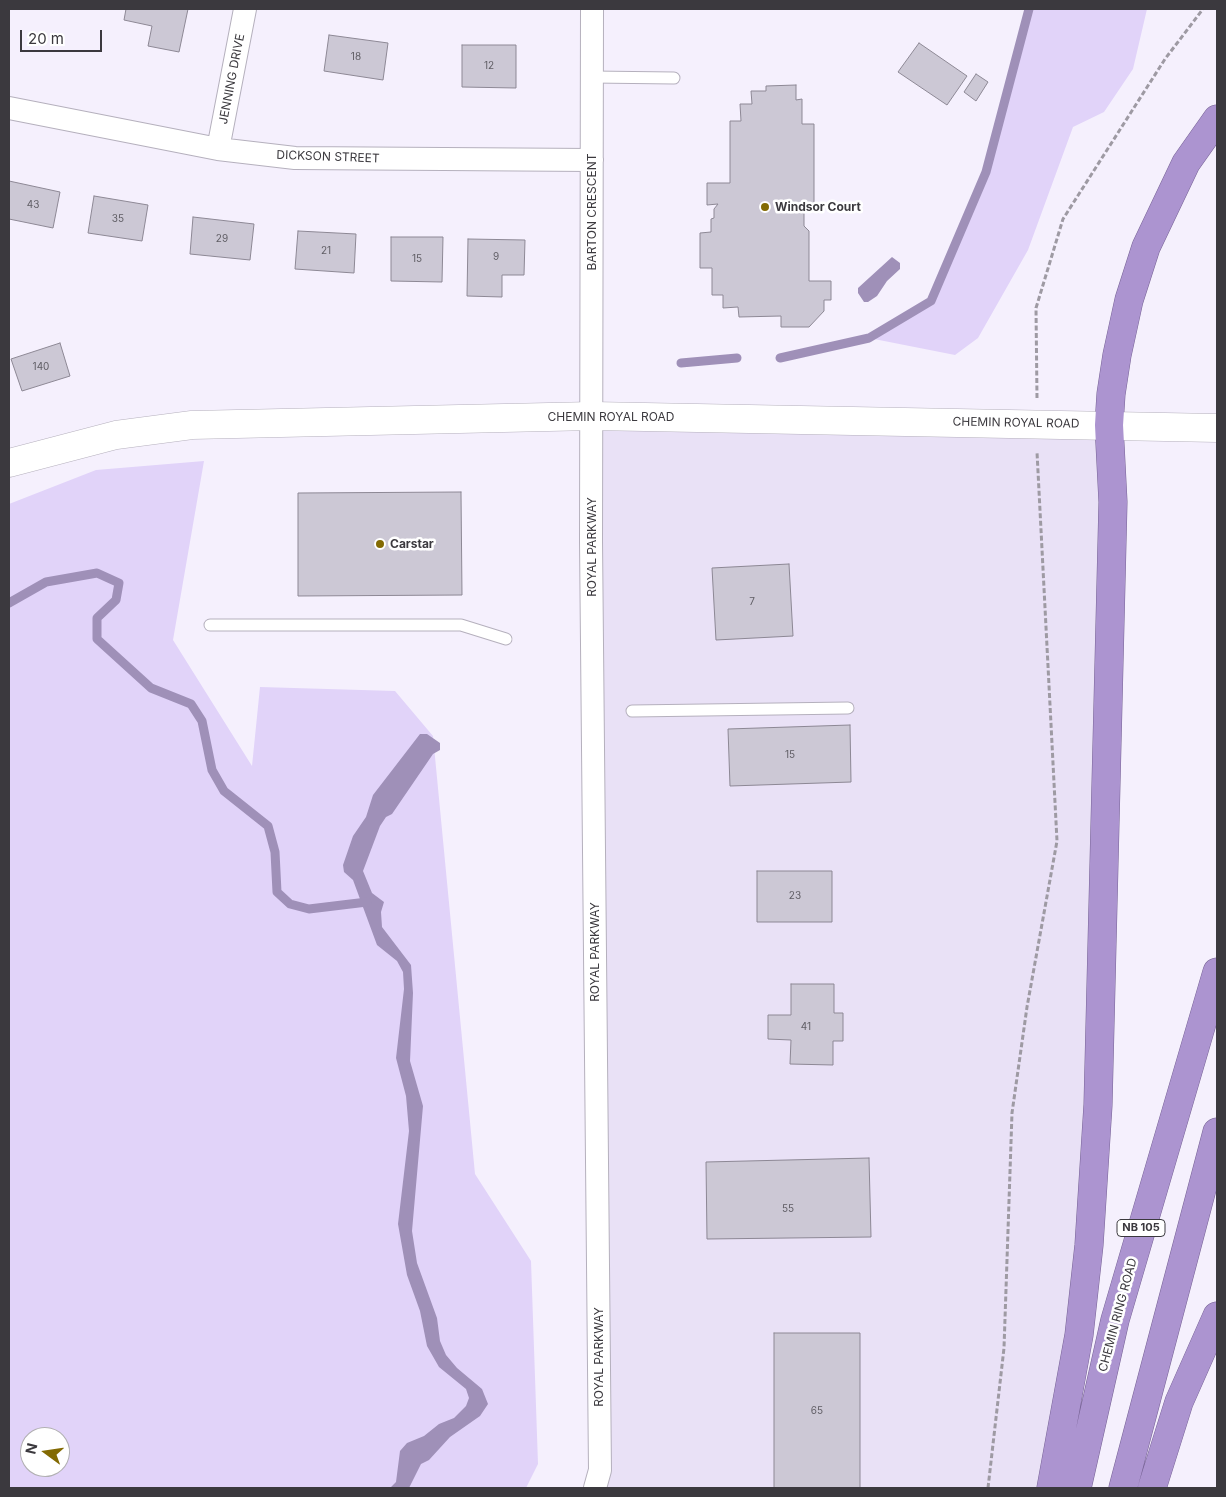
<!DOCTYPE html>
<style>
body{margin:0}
#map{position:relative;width:1226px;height:1497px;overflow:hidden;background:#f5f0fd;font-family:Inter,sans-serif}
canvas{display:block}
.frame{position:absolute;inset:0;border:10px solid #3b393e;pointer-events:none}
.north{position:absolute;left:20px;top:1427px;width:50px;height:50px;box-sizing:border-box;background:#fff;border:1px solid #b1b0b2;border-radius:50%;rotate:284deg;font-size:14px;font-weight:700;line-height:20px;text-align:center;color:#3b393e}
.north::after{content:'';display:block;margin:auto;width:18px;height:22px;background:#836a03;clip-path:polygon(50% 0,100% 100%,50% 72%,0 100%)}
.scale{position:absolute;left:20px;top:30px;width:82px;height:22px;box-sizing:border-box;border:2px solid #3b393e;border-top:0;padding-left:6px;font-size:15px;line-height:18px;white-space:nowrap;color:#3b393e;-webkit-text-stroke:4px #fff;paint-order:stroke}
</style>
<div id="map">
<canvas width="1226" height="1497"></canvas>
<div class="frame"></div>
<div class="north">N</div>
<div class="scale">20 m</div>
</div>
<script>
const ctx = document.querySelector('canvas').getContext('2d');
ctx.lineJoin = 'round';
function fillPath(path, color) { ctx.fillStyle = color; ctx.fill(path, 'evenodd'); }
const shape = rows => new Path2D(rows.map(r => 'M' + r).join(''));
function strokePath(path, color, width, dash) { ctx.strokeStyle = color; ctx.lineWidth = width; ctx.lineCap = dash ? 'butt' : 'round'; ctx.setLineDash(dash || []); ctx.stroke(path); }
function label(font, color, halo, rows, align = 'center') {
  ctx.font = font + ' Inter,sans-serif'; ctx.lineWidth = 5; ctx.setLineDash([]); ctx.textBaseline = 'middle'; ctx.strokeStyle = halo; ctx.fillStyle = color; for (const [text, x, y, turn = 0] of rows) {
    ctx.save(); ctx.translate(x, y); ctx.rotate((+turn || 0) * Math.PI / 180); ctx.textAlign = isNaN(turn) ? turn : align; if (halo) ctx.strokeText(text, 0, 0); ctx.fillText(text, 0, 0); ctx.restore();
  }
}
fillPath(shape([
 [593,416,1109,425,1098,1105,1051,1488,595,1488]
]), '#e9e1f6');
fillPath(shape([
 [1029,9,1147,9,1133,69,1104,112,1073,127,1028,250,978,338,955,355,869,338,931,301,986,171],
 [204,461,173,640,252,766,260,687,395,691,433,736,475,1174,531,1261,538,1464,526,1488,9,1488,9,504,96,470],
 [30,1437,60,1437,60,1467,30,1467]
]), '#e1d3f9');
fillPath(shape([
 [892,257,900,263,900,269,887,281,877,296,868,302,864,302,858,293,858,288],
 [420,734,427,734,440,743,440,750,433,754,392,814,386,817,380,826,363,871,372,893,384,902,381,912,382,927,411,965,413,993,410,1061,423,1106,412,1231,417,1263,437,1318,440,1341,446,1355,457,1368,482,1389,488,1404,480,1416,450,1437,429,1460,421,1464,409,1488,390,1488,396,1482,400,1451,407,1443,424,1436,439,1424,454,1418,466,1406,469,1398,466,1389,439,1367,427,1346,420,1311,407,1275,398,1224,409,1131,406,1096,396,1058,404,989,403,972,397,961,377,945,353,880,344,872,343,865,353,836,366,817,373,795]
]), '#9f90b8');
strokePath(shape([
 [780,358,869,338,931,301,986,172,1029,9],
 [681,363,737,358],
 [9,603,46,582,97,573,119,583,116,600,97,618,97,639,151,688,191,704,202,721,212,770,224,791,268,826,275,852,277,892,290,904,309,909,367,902]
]), '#9f90b8', 9);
const building = shape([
 [126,9,188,9,179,52,148,46,152,26,124,20,126,9],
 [329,35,388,43,383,80,324,71,329,35],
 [919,43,967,76,947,105,898,72,919,43],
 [462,45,516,45,516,88,462,87,462,45],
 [976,74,988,82,976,101,964,92,976,74],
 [796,85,796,100,802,99,802,124,814,124,814,210,804,210,804,226,809,231,809,281,831,281,831,300,824,300,824,311,809,327,781,327,781,316,739,317,738,307,723,308,723,295,712,295,712,268,700,268,700,233,711,232,711,219,714,218,714,209,718,204,707,205,707,183,730,183,730,121,741,121,740,104,752,104,751,91,766,91,766,86,796,85],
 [9,181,60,192,53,228,9,219,9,181],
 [94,196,148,205,142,241,88,233,94,196],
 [193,217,254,224,250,260,190,254,193,217],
 [298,231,356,234,354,273,295,269,298,231],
 [391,237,443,237,442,282,391,281,391,237],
 [468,239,525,240,524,275,502,275,502,297,467,296,468,239],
 [60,343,70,376,22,391,11,359,60,343],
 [461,492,462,595,298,596,298,493,461,492],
 [789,564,793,636,716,640,712,568,789,564],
 [850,725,851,782,730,786,728,729,850,725],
 [757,871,832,871,832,922,757,922,757,871],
 [791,984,834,984,834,1013,843,1013,843,1041,833,1041,833,1065,790,1064,791,1040,768,1039,768,1015,791,1015,791,984],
 [869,1158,871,1237,707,1239,706,1162,869,1158],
 [774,1333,860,1333,860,1488,774,1488,774,1333]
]);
fillPath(building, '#ccc8d5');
strokePath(building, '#8d8895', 1);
const service = shape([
 [592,77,674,78],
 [210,625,461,625,506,639],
 [632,711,848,708]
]);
const minor = shape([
 [592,9,591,541,600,1470,595,1488],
 [9,108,218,149,295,158,592,160],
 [218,149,245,9]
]);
const secondary = shape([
 [9,463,116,435,192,425,593,416,1217,428]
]);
const trunk = shape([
 [1051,1488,1079,1335,1089,1245,1098,1105,1113,502,1109,425,1111,394,1117,355,1129,300,1146,247,1186,163,1217,119],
 [1077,1488,1115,1320,1217,972],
 [1123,1488,1217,1132],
 [1152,1488,1179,1402,1217,1316]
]);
strokePath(service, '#b5b0bd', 13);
strokePath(minor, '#b5b0bd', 24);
strokePath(secondary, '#b5b0bd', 29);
strokePath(trunk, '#776395', 29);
strokePath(shape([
 [1037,398,1036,308,1063,219,1165,59,1203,9],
 [988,1488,1004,1348,1012,1113,1027,1007,1057,841,1037,452]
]), '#9e9aa3', 3, [5, 2.5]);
strokePath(service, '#fff', 11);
strokePath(minor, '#fff', 22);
strokePath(secondary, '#fff', 28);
strokePath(trunk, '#ac94d0', 28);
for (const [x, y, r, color] of [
 [765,207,5,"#836a03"],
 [380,544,5,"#836a03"]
]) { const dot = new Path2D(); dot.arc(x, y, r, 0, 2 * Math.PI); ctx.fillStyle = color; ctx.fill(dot); strokePath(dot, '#fff', 2); }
label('10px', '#5f5d64', null, [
 ["18",356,57],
 ["12",489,66],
 ["43",33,205],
 ["35",118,219],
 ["29",222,239],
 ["21",326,251],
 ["9",496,257],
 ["15",417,259],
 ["140",41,367],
 ["7",752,602],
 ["15",790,755],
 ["23",795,896],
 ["41",806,1027],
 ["55",788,1209],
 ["65",817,1411]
]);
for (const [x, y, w] of [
 [1141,1228,48]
]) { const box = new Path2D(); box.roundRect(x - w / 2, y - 8.5, w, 17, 4); ctx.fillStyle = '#fff'; ctx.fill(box); strokePath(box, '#3b393e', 1); }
label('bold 11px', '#3b393e', null, [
 ["NB 105",1141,1228]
]);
label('12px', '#3b393e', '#fff', [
 ["JENNING DRIVE",232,79,-79],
 ["DICKSON STREET",328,157,2],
 ["BARTON CRESCENT",592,212,-90],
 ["CHEMIN ROYAL ROAD",611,417],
 ["CHEMIN ROYAL ROAD",1016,423,1],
 ["ROYAL PARKWAY",592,547,-90],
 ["ROYAL PARKWAY",595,952,-90],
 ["CHEMIN RING ROAD",1118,1315,-75],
 ["ROYAL PARKWAY",599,1357,-90]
]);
label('bold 12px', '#3b393e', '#fff', [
 ["Windsor Court",775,207],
 ["Carstar",390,544]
], 'left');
</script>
